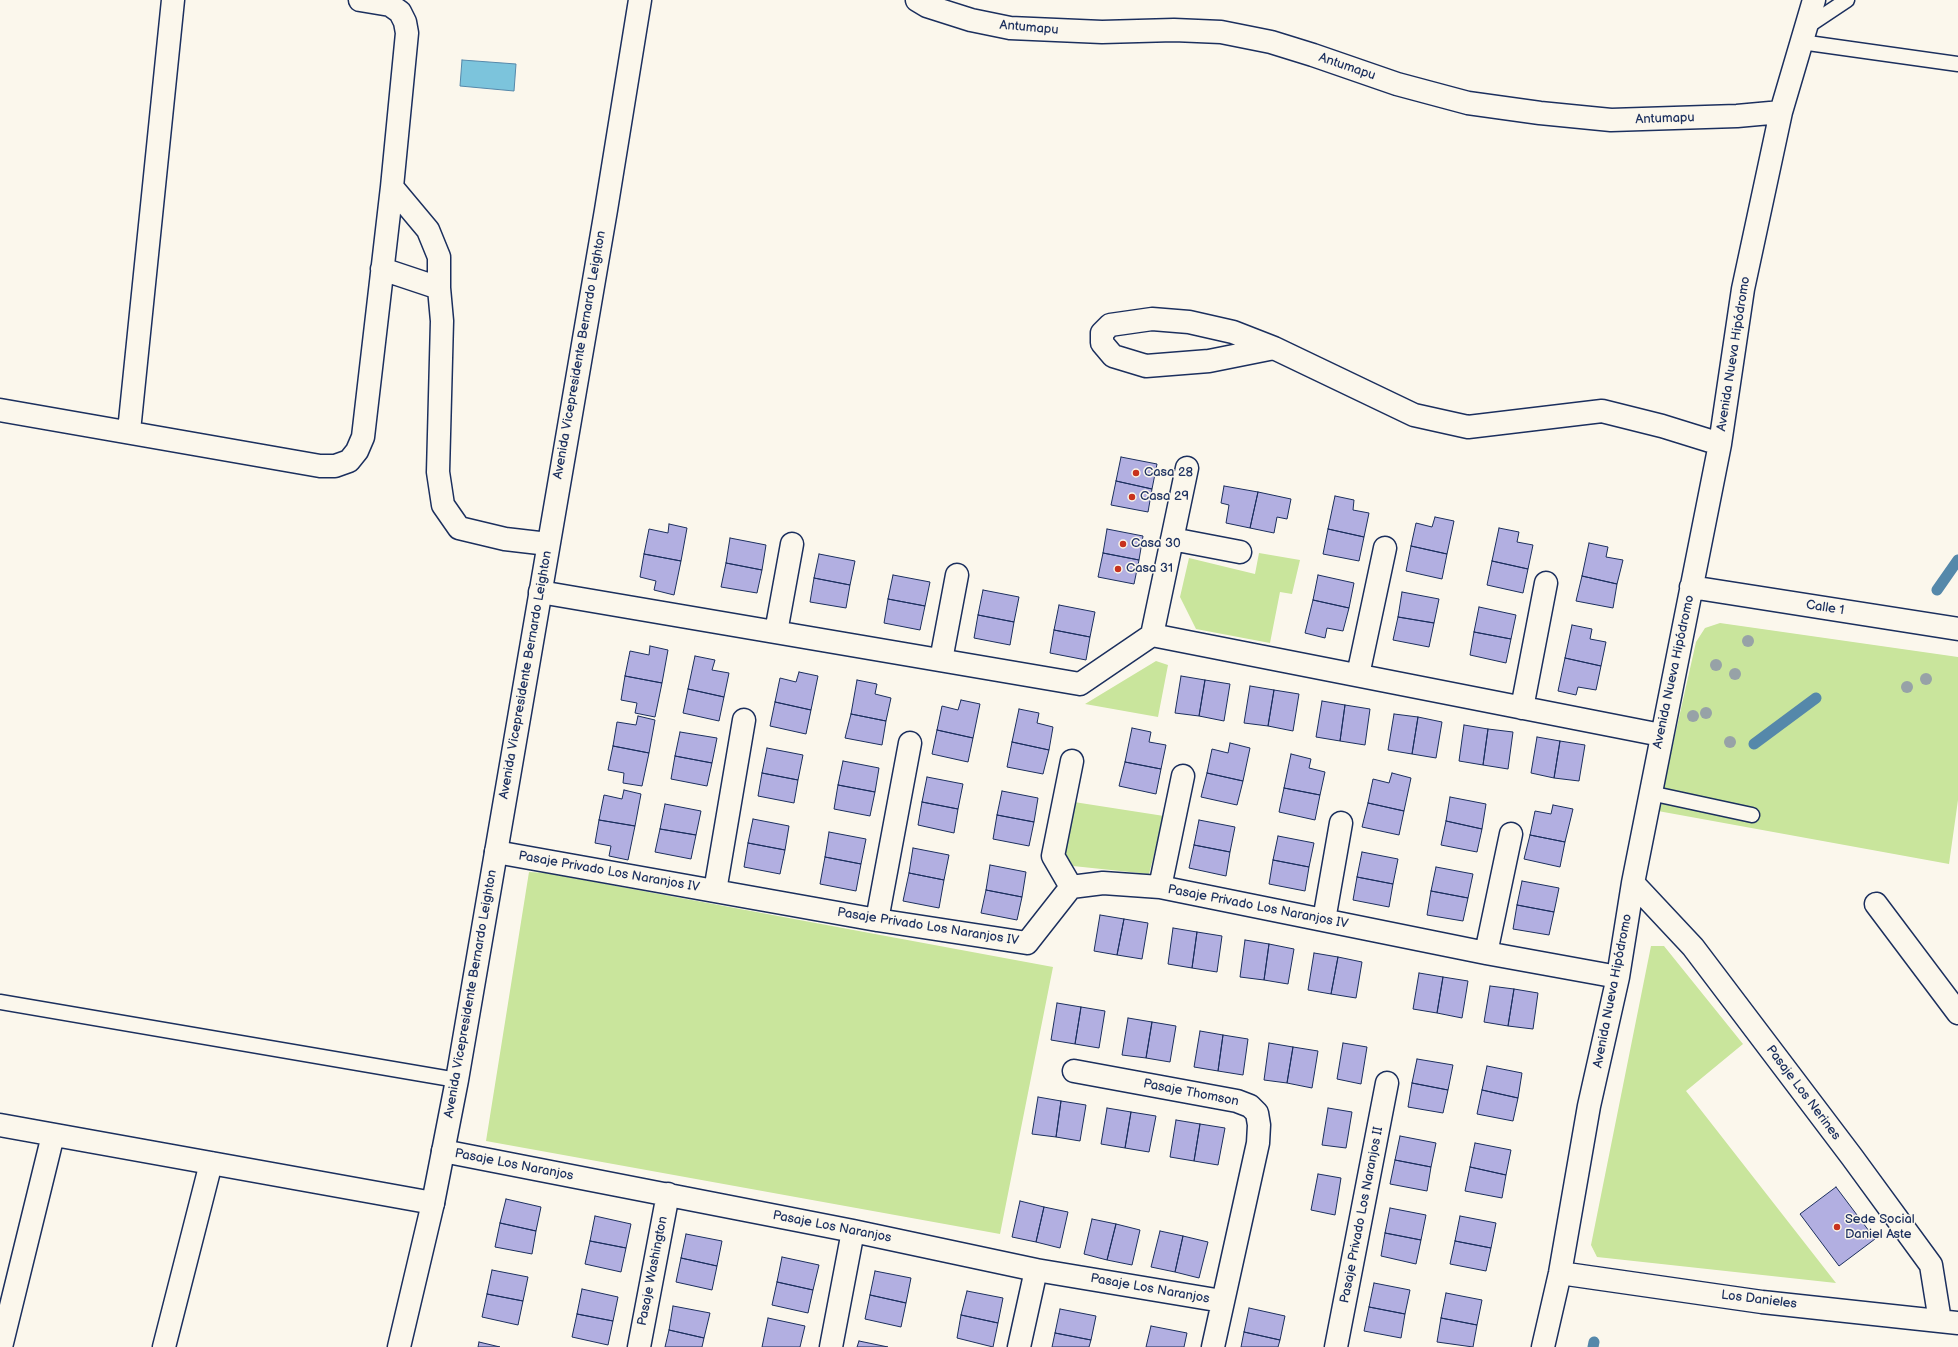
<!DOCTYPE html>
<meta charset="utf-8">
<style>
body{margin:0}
canvas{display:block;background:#fbf7ec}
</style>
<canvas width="1958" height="1347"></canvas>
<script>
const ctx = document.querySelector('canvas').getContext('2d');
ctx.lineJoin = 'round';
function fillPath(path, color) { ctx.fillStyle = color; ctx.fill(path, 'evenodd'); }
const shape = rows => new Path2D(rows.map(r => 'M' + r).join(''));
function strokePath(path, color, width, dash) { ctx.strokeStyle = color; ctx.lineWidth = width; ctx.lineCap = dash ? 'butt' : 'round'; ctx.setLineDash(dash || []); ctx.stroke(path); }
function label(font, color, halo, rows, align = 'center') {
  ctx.font = font + ' "Balsamiq Sans",sans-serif'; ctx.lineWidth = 3; ctx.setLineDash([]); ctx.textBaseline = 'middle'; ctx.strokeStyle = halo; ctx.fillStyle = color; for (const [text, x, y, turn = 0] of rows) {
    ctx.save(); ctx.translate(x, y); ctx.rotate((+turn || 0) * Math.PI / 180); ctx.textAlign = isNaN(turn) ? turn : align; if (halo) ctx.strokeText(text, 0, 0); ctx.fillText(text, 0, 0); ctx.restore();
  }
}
fillPath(shape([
 [1259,553,1300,560,1292,594,1280,592,1270,643,1196,629,1180,597,1189,558,1255,574],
 [1720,623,1958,657,1958,800,1949,864,1658,811,1696,642,1705,628],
 [1156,661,1168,665,1158,717,1085,704],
 [1074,802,1164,816,1149,874,1073,866,1063,849],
 [529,872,546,873,1053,967,1000,1234,486,1141],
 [1651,946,1664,946,1743,1044,1686,1091,1836,1283,1597,1257,1591,1245]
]), '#c9e59c');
const water = shape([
 [462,60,516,64,514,91,460,86,462,60]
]);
fillPath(water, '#7cc4dc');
strokePath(water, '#58a', 1);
strokePath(shape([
 [1937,590,1958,560],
 [1754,744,1816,698],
 [1593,1347,1594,1342]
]), '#58a', 11);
const building = shape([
 [1121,457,1157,464,1152,489,1116,481,1121,457],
 [1116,481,1152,489,1148,512,1111,505,1116,481],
 [1224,486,1258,492,1250,528,1226,523,1229,505,1221,503,1224,486],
 [1258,492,1291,499,1287,519,1277,517,1274,533,1250,528,1258,492],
 [1335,496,1354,500,1353,510,1369,513,1364,537,1328,529,1335,496],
 [1435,517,1454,521,1447,554,1411,546,1416,523,1432,527,1435,517],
 [669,524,687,528,681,561,644,554,649,529,668,533,669,524],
 [1499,528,1519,532,1517,542,1533,545,1528,569,1492,561,1499,528],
 [1107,529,1143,536,1139,560,1103,553,1107,529],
 [1328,529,1364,537,1359,561,1323,554,1328,529],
 [730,538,766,545,762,570,726,563,730,538],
 [1589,543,1608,547,1606,557,1623,560,1617,584,1582,576,1589,543],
 [1411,546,1447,554,1442,579,1406,571,1411,546],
 [1103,553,1139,560,1134,584,1098,577,1103,553],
 [644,554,681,561,674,595,654,590,656,581,640,577,644,554],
 [819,554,855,561,850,585,814,578,819,554],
 [1492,561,1528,569,1523,593,1487,585,1492,561],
 [726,563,762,570,757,593,721,587,726,563],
 [893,575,930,582,925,606,888,599,893,575],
 [1318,575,1354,583,1349,608,1313,600,1318,575],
 [1582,576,1617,584,1613,608,1576,601,1582,576],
 [814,578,850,585,846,608,810,602,814,578],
 [983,590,1019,597,1014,622,978,615,983,590],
 [1402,592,1439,599,1434,623,1398,617,1402,592],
 [888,599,925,606,920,630,884,623,888,599],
 [1313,600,1349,608,1343,631,1327,628,1325,638,1305,633,1313,600],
 [1059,605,1095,612,1090,637,1054,630,1059,605],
 [1479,607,1516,615,1511,639,1474,632,1479,607],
 [978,615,1014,622,1010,645,974,638,978,615],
 [1398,617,1434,623,1429,647,1393,640,1398,617],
 [1572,625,1592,629,1590,639,1606,642,1601,666,1565,658,1572,625],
 [1054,630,1090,637,1086,660,1050,653,1054,630],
 [1474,632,1511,639,1506,663,1470,655,1474,632],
 [650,646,668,650,662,683,625,676,630,651,649,655,650,646],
 [695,656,715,660,712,670,729,673,724,697,688,689,695,656],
 [1565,658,1601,666,1596,690,1578,687,1576,695,1558,691,1565,658],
 [799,672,818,676,811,710,775,702,780,678,796,682,799,672],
 [625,676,662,683,655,717,635,713,637,703,621,700,625,676],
 [1181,676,1205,680,1199,716,1175,713,1181,676],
 [857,680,877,684,875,694,891,698,886,721,851,714,857,680],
 [1205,680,1230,684,1224,721,1199,716,1205,680],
 [1250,686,1274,690,1268,726,1244,723,1250,686],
 [688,689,724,697,719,721,683,713,688,689],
 [1274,690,1299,694,1293,731,1268,726,1274,690],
 [961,700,980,704,973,738,937,730,942,706,958,710,961,700],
 [1322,701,1345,705,1340,741,1316,737,1322,701],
 [775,702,811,710,806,734,770,726,775,702],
 [1345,705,1370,709,1365,745,1340,741,1345,705],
 [1019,709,1039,713,1037,723,1053,727,1049,750,1012,742,1019,709],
 [851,714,886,721,882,745,845,738,851,714],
 [1394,714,1418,717,1412,754,1388,750,1394,714],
 [638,716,655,720,649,753,613,746,617,722,636,725,638,716],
 [1418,717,1442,722,1436,758,1412,754,1418,717],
 [1464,725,1488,729,1483,765,1459,761,1464,725],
 [1132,728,1151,732,1149,742,1166,745,1161,769,1125,762,1132,728],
 [1488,729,1513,732,1508,769,1483,765,1488,729],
 [937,730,973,738,968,762,932,754,937,730],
 [680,732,717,738,712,763,675,756,680,732],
 [1537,737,1560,741,1554,778,1531,773,1537,737],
 [1560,741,1585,745,1579,781,1554,778,1560,741],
 [1012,742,1049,750,1043,774,1007,767,1012,742],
 [1230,743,1250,748,1243,781,1207,773,1212,749,1228,753,1230,743],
 [613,746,649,753,642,786,623,783,624,773,608,770,613,746],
 [767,748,803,755,798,780,762,773,767,748],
 [1291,754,1311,759,1309,768,1325,772,1320,795,1284,788,1291,754],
 [675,756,712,763,707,786,671,779,675,756],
 [843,761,879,768,875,792,838,785,843,761],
 [1125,762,1161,769,1156,794,1119,786,1125,762],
 [762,773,798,780,794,803,758,796,762,773],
 [1207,773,1243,781,1237,805,1201,797,1207,773],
 [1392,773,1411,778,1404,811,1368,803,1373,779,1389,783,1392,773],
 [927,777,963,784,958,809,922,802,927,777],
 [838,785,875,792,870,816,834,809,838,785],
 [1284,788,1320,795,1315,820,1279,812,1284,788],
 [624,790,641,794,635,826,599,820,604,795,622,799,624,790],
 [1002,791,1038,798,1034,822,997,815,1002,791],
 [1450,797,1486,804,1482,829,1446,821,1450,797],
 [922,802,958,809,954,833,918,825,922,802],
 [1368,803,1404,811,1399,835,1362,827,1368,803],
 [665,804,701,811,696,835,660,829,665,804],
 [1553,805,1573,809,1565,842,1530,835,1535,811,1551,814,1553,805],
 [997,815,1034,822,1029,846,993,839,997,815],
 [753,819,789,826,785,850,748,843,753,819],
 [599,820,635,826,628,860,609,856,611,846,595,843,599,820],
 [1199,820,1235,827,1230,852,1194,845,1199,820],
 [1446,821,1482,829,1477,852,1441,845,1446,821],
 [660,829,696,835,691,859,655,852,660,829],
 [829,832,866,839,861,864,825,857,829,832],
 [1530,835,1565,842,1560,867,1524,859,1530,835],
 [1278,836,1314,843,1309,867,1273,860,1278,836],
 [748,843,785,850,780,874,744,867,748,843],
 [1194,845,1230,852,1226,876,1189,868,1194,845],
 [913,848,949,855,944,880,909,873,913,848],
 [1362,852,1398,859,1393,884,1357,877,1362,852],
 [825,857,861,864,856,891,820,884,825,857],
 [1273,860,1309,867,1305,891,1269,884,1273,860],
 [990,865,1026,872,1022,897,986,890,990,865],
 [1436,867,1473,874,1468,898,1431,891,1436,867],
 [909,873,944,880,939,908,903,901,909,873],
 [1357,877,1393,884,1389,907,1353,900,1357,877],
 [1522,881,1559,888,1554,912,1517,905,1522,881],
 [986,890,1022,897,1017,920,981,913,986,890],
 [1431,891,1468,898,1463,921,1427,915,1431,891],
 [1517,905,1554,912,1549,935,1513,929,1517,905],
 [1100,915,1124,919,1117,955,1094,951,1100,915],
 [1124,919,1148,923,1142,959,1117,955,1124,919],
 [1173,928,1197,932,1192,968,1168,964,1173,928],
 [1197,932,1222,936,1217,972,1192,968,1197,932],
 [1245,940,1269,944,1264,980,1240,977,1245,940],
 [1269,944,1294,949,1288,984,1264,980,1269,944],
 [1314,953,1338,957,1331,994,1308,990,1314,953],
 [1338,957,1362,962,1356,998,1331,994,1338,957],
 [1419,973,1443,977,1437,1013,1413,1009,1419,973],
 [1443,977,1468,981,1462,1018,1437,1013,1443,977],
 [1490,986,1514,989,1508,1026,1484,1022,1490,986],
 [1514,989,1538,993,1533,1029,1508,1026,1514,989],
 [1057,1003,1081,1007,1075,1044,1051,1040,1057,1003],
 [1081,1007,1105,1011,1099,1048,1075,1044,1081,1007],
 [1128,1018,1152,1022,1146,1058,1122,1055,1128,1018],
 [1152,1022,1176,1026,1170,1062,1146,1058,1152,1022],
 [1200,1031,1223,1035,1218,1071,1194,1067,1200,1031],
 [1223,1035,1248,1039,1243,1075,1218,1071,1223,1035],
 [1269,1043,1293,1047,1287,1083,1264,1080,1269,1043],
 [1343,1043,1367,1047,1361,1084,1337,1079,1343,1043],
 [1293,1047,1318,1051,1312,1088,1287,1083,1293,1047],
 [1417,1059,1453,1065,1448,1090,1412,1083,1417,1059],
 [1487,1066,1522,1073,1518,1098,1482,1090,1487,1066],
 [1412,1083,1448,1090,1443,1113,1408,1107,1412,1083],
 [1482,1090,1518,1098,1513,1121,1477,1114,1482,1090],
 [1038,1097,1061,1101,1056,1137,1032,1134,1038,1097],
 [1061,1101,1086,1105,1080,1141,1056,1137,1061,1101],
 [1107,1108,1131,1112,1125,1148,1101,1144,1107,1108],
 [1328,1108,1352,1112,1346,1148,1322,1145,1328,1108],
 [1131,1112,1156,1116,1149,1152,1125,1148,1131,1112],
 [1176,1120,1200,1124,1194,1161,1170,1157,1176,1120],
 [1200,1124,1225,1128,1218,1165,1194,1161,1200,1124],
 [1400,1136,1436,1143,1431,1167,1395,1160,1400,1136],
 [1475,1143,1511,1150,1506,1175,1470,1167,1475,1143],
 [1395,1160,1431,1167,1427,1191,1390,1184,1395,1160],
 [1470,1167,1506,1175,1502,1198,1465,1191,1470,1167],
 [1318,1174,1341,1178,1335,1215,1311,1210,1318,1174],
 [1836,1187,1875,1239,1839,1266,1800,1214,1836,1187],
 [506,1199,541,1207,536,1231,500,1223,506,1199],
 [1020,1201,1044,1207,1036,1242,1012,1237,1020,1201],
 [1044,1207,1068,1212,1060,1248,1036,1242,1044,1207],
 [1390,1208,1426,1215,1421,1240,1385,1233,1390,1208],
 [595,1216,631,1224,626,1248,590,1241,595,1216],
 [1460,1216,1496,1223,1491,1248,1455,1241,1460,1216],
 [1092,1219,1116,1224,1107,1260,1084,1254,1092,1219],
 [500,1223,536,1231,532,1254,495,1247,500,1223],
 [1116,1224,1140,1230,1132,1265,1107,1260,1116,1224],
 [1160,1231,1183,1236,1175,1272,1151,1267,1160,1231],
 [1385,1233,1421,1240,1416,1264,1381,1256,1385,1233],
 [686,1234,722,1241,717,1266,681,1258,686,1234],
 [1183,1236,1208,1242,1199,1278,1175,1272,1183,1236],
 [590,1241,626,1248,621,1272,585,1264,590,1241],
 [1455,1241,1491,1248,1486,1271,1450,1264,1455,1241],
 [782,1257,819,1265,813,1290,777,1282,782,1257],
 [681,1258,717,1266,712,1290,676,1282,681,1258],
 [492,1270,528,1277,523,1301,487,1294,492,1270],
 [875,1271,911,1278,906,1303,870,1295,875,1271],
 [777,1282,813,1290,808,1313,772,1305,777,1282],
 [1374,1283,1410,1290,1405,1314,1369,1307,1374,1283],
 [582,1289,618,1297,613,1321,577,1314,582,1289],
 [967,1291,1003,1298,998,1323,961,1315,967,1291],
 [1446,1293,1482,1300,1477,1325,1441,1318,1446,1293],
 [487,1294,523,1301,518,1325,482,1317,487,1294],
 [870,1295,906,1303,901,1327,865,1319,870,1295],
 [673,1306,710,1313,704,1338,669,1330,673,1306],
 [1369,1307,1405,1314,1401,1338,1364,1331,1369,1307],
 [1249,1308,1285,1316,1280,1340,1244,1332,1249,1308],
 [1060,1309,1096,1316,1091,1340,1055,1333,1060,1309],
 [577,1314,613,1321,608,1345,572,1337,577,1314],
 [961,1315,998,1323,993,1347,957,1338,961,1315],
 [768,1318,805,1326,800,1347,762,1347,768,1318],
 [1441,1318,1477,1325,1473,1347,1437,1342,1441,1318],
 [1151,1326,1187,1333,1184,1347,1146,1347,1151,1326],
 [669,1330,704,1338,702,1347,665,1347,669,1330],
 [1244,1332,1280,1340,1278,1347,1241,1347,1244,1332],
 [1055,1333,1091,1340,1089,1347,1052,1347,1055,1333],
 [859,1341,888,1347,857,1347,859,1341],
 [479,1342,500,1347,478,1347,479,1342]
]);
fillPath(building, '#b2afe1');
strokePath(building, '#1b2f5e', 1);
const lane = shape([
 [1805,28,1847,0],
 [1801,42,1958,64],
 [1650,793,1752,815],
 [0,1002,457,1080]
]);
const street = shape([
 [917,0,927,6,971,20,1010,28,1102,32,1174,30,1221,32,1271,42,1313,55,1397,84,1468,103,1540,113,1611,120,1737,116,1781,112],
 [392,187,428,230,439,257,439,288,442,321,438,472,443,505,459,528,505,539,548,544],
 [382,269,439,288],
 [1274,348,1209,361,1146,366,1113,356,1102,343,1102,333,1110,325,1152,319,1189,322,1233,332,1274,348,1414,415,1468,427,1602,411,1662,426,1720,444],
 [0,410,320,466,335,466,349,461,357,451,363,437,392,187,407,33,405,22,400,12,390,5,360,0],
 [129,431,173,0],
 [1172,539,1240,552],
 [1691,587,1958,629],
 [540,592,1080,684,1152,635,1661,735],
 [776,632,792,544],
 [1152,635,1187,468],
 [941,660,957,575],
 [1358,675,1385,548],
 [1522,708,1546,583],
 [496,852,877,920,1027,943,1071,887,1103,883,1160,887,1486,953,1618,977],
 [1633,883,1693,947,1852,1157,1931,1265,1940,1321],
 [1071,887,1053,856,1072,761],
 [1160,887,1183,776],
 [715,891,744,720],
 [1876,904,1958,1013],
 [877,920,910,743],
 [1324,920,1341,823],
 [1486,953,1511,834],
 [1074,1071,1237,1101,1250,1106,1257,1113,1259,1125,1258,1143,1213,1347],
 [0,1125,433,1203],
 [443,1151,853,1231,1036,1270,1222,1301],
 [1560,1273,1762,1302,1958,1323],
 [1,1347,53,1135],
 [164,1347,211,1163],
 [639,1347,668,1194],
 [831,1347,853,1231],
 [1019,1347,1036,1270],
 [1336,1347,1387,1083],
 [1543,1347,1560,1273,1589,1106,1618,977,1633,883,1720,444,1743,289,1781,112,1814,0]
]);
const secondary = shape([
 [399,1347,433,1203,457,1080,606,210,640,0]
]);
strokePath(lane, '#1b2f5e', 17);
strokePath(street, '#1b2f5e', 25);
strokePath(secondary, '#1b2f5e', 25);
strokePath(lane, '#fbf7ec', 14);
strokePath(street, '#fbf7ec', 22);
strokePath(secondary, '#fbf7ec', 22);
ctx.fillStyle = '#97a2a7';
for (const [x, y] of [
 [1748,641],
 [1716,665],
 [1735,674],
 [1926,679],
 [1907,687],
 [1706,713],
 [1693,716],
 [1730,742]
]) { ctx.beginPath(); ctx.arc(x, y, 6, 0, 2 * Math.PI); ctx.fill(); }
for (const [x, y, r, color] of [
 [1136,473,4,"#c8321e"],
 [1132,497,4,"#c8321e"],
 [1123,544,4,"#c8321e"],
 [1118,569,4,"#c8321e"],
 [1837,1227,4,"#c8321e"]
]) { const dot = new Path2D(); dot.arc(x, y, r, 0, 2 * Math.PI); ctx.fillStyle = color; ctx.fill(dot); strokePath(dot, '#fbf7ec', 1.5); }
label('13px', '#1b2f5e', '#fbf7ec', [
 ["Antumapu",1029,28,5],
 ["Antumapu",1347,67,19],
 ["Antumapu",1665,119,-2],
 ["Avenida Nueva Hipódromo",1734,354,-81],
 ["Avenida Vicepresidente Bernardo Leighton",580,355,-80],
 ["Calle 1",1825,608,9],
 ["Avenida Nueva Hipódromo",1674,672,-78],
 ["Avenida Vicepresidente Bernardo Leighton",526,675,-80],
 ["Pasaje Privado Los Naranjos IV",609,872,10],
 ["Pasaje Privado Los Naranjos IV",1258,907,11],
 ["Pasaje Privado Los Naranjos IV",928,927,9],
 ["Avenida Nueva Hipódromo",1613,991,-79],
 ["Avenida Vicepresidente Bernardo Leighton",471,994,-80],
 ["Pasaje Thomson",1191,1093,11],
 ["Pasaje Los Nerines",1803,1093,53],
 ["Pasaje Los Naranjos",514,1165,11],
 ["Pasaje Privado Los Naranjos II",1362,1215,-79],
 ["Pasaje Los Naranjos",832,1227,11],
 ["Pasaje Washington",653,1271,-79],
 ["Pasaje Los Naranjos",1150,1289,10],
 ["Los Danieles",1759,1300,7]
]);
label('13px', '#1b2f5e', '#fbf7ec', [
 ["Casa 28",1144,473],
 ["Casa 29",1140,497],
 ["Casa 30",1131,544],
 ["Casa 31",1126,569],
 ["Sede Social",1845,1220],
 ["Daniel Aste",1845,1235]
], 'left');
</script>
